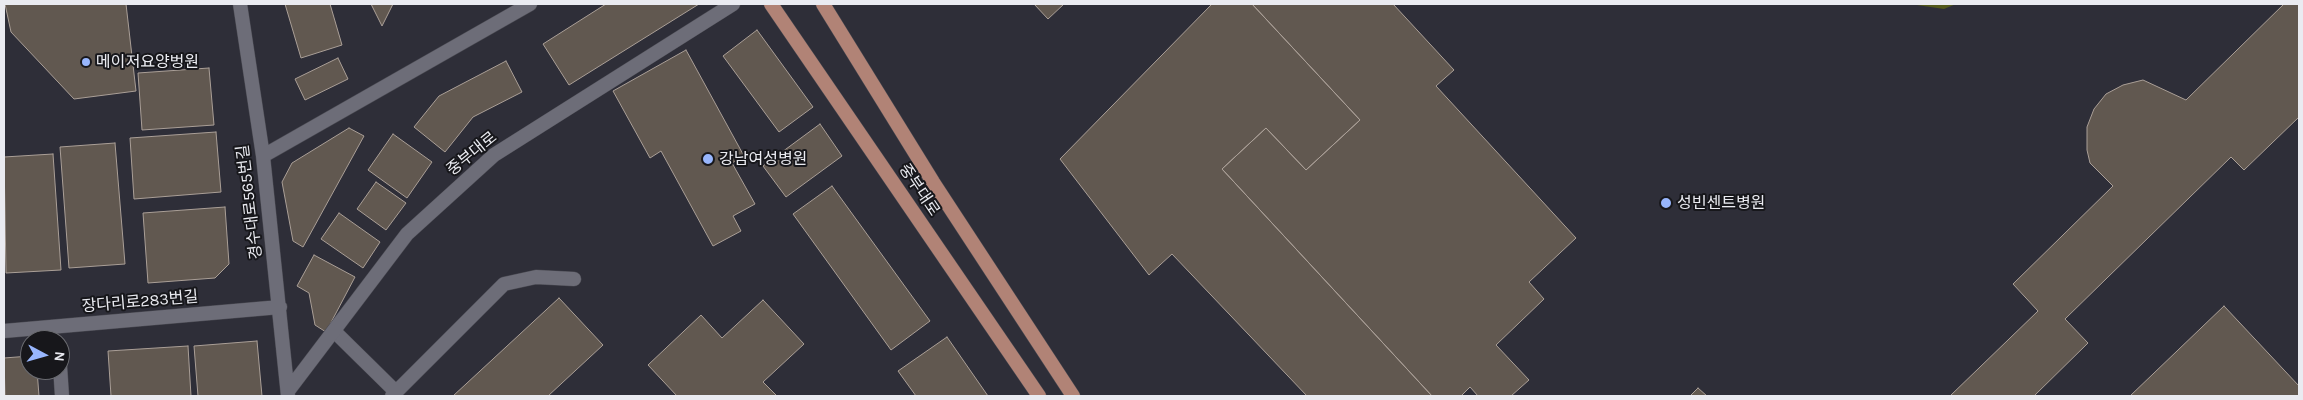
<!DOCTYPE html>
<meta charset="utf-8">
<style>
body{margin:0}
#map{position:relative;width:2303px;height:400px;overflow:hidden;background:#2e2e38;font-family:Karla,sans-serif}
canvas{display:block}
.frame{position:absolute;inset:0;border:5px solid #eaebf1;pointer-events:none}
.north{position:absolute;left:20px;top:330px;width:50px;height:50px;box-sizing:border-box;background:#17171b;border:1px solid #6b6c71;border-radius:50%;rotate:96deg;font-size:14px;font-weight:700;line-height:20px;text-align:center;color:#eaebf1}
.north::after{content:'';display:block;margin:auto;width:18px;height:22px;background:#98b6fd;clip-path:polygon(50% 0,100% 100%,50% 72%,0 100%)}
</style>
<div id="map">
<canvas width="2303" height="400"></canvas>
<div class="frame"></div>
<div class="north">N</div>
</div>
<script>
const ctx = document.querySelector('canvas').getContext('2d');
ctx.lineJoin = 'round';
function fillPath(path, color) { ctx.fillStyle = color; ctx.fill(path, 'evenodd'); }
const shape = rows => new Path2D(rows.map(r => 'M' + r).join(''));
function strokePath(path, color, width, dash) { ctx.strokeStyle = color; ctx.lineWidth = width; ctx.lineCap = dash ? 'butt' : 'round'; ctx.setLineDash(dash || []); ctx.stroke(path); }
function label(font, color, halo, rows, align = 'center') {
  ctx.font = font + ' Karla,"Noto Sans KR",sans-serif'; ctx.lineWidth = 4; ctx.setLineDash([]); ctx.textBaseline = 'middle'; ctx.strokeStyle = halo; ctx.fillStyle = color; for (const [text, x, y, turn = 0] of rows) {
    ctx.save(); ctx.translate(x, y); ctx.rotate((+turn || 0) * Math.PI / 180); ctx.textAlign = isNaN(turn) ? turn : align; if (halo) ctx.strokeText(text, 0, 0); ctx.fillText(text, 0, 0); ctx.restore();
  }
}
fillPath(shape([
 [1910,4,1956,4,1944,9]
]), '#52581b');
const building = shape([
 [5,4,126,4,136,91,74,99,11,32,5,4],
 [285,4,330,4,342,45,301,58,285,4],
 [371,4,393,4,382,26,371,4],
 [606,4,699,4,569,85,543,44,606,4],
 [1034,4,1064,4,1048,19,1034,4],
 [1212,4,1252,4,1360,120,1306,170,1266,128,1222,169,1432,396,1307,396,1172,254,1149,275,1060,159,1212,4],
 [1252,4,1393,4,1454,70,1436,86,1576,238,1529,282,1544,299,1496,345,1529,380,1511,396,1478,396,1470,387,1461,396,1432,396,1222,169,1266,128,1306,170,1360,120,1252,4],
 [2284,4,2299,4,2299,117,2244,170,2231,157,2065,319,2088,343,2034,396,1950,396,2038,311,2013,284,2113,186,2090,163,2087,150,2087,127,2094,109,2106,94,2123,85,2143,80,2186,100,2284,4],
 [757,30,813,107,779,132,723,56,757,30],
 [686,50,744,156,732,163,755,204,733,216,741,231,713,246,661,151,650,158,613,91,686,50],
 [338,58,348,79,305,100,295,79,338,58],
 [506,61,522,92,473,117,445,152,414,127,439,96,506,61],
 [209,68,214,125,142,130,138,73,209,68],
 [820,124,842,156,786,197,763,166,820,124],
 [349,128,364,136,303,247,293,241,282,182,292,163,349,128],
 [216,132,221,192,134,199,130,138,216,132],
 [393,134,432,162,407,198,368,170,393,134],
 [115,143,125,264,69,268,60,147,115,143],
 [53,154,61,270,6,273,4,157,53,154],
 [376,182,406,203,386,230,357,209,376,182],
 [832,186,930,321,891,350,793,214,832,186],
 [225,207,229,264,215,278,148,283,143,213,225,207],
 [339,213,380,242,363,268,321,239,339,213],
 [314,255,355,277,326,332,315,325,309,293,297,286,314,255],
 [559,298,603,345,548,396,453,396,559,298],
 [763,300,804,344,763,382,777,396,677,396,648,365,701,315,722,338,763,300],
 [2224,306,2299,386,2299,396,2130,396,2224,306],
 [947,337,988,396,916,396,898,371,947,337],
 [257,341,262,396,198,396,194,346,257,341],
 [188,346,191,396,111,396,108,351,188,346],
 [30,356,30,370,37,370,39,396,5,396,4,358,30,356],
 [1698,388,1707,396,1690,396,1698,388]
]);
fillPath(building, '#615850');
strokePath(building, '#aa9f97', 1);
const service = shape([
 [334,331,396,392],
 [392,396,504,284,536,277,574,279]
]);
const minor = shape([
 [240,4,263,156,288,396],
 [263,156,530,4],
 [4,331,280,307],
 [60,366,62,396],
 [288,391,407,234,494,155,733,4]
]);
const primary = shape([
 [771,4,1039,396],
 [823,4,933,182,1073,396]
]);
strokePath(service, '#494951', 15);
strokePath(minor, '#494951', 15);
strokePath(primary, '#494951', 15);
strokePath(service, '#6d6d78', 14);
strokePath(minor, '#6d6d78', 14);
strokePath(primary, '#b18376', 14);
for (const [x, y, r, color] of [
 [86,62,5,"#98b6fd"],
 [708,159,6,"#98b6fd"],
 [1666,203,6,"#98b6fd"]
]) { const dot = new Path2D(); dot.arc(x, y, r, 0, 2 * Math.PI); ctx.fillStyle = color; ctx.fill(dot); strokePath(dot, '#17171b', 2); }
label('16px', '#eaebf1', '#17171b', [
 ["메이저요양벙원",96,62],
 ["강남여성병원",719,159],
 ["성빈센트병원",1677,203]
], 'left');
label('16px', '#eaebf1', '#17171b', [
 ["중부대로",472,154,-39],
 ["중부대로",919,190,56],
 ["경수대로565번길",250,202,-97],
 ["장다리로283번길",140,302,-5]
]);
</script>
